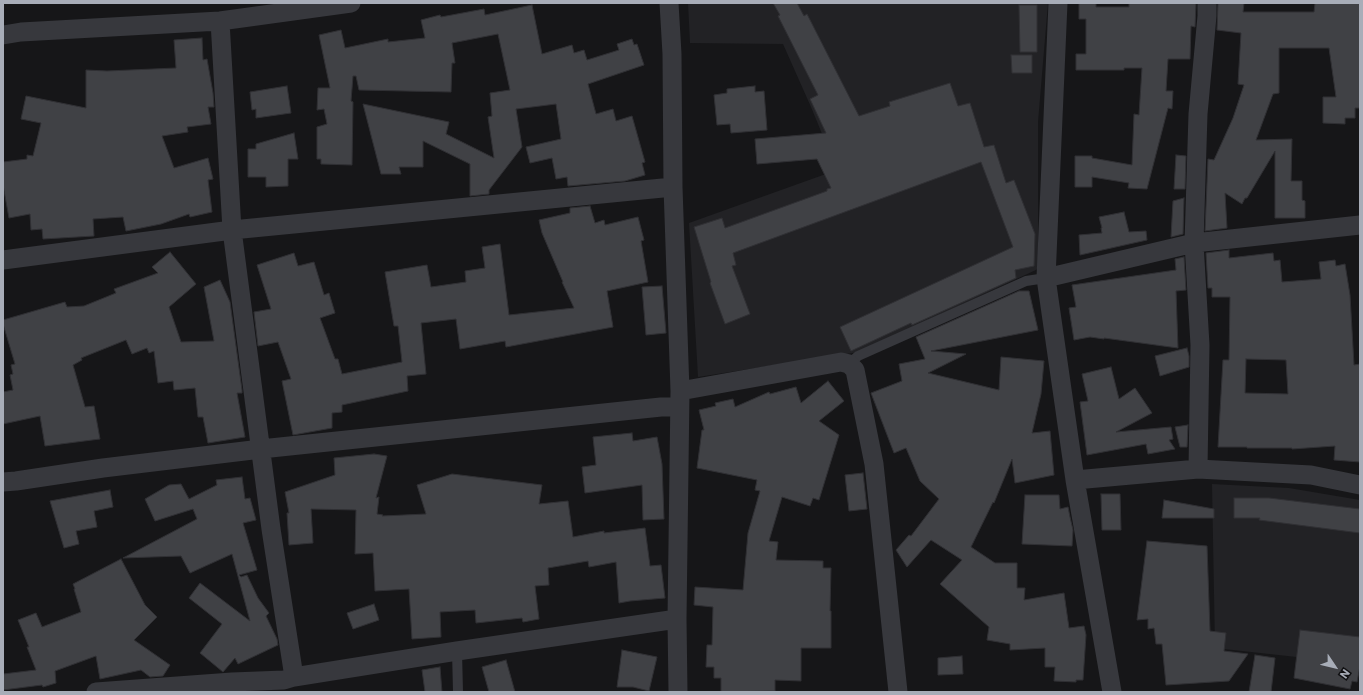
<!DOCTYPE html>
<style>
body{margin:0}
#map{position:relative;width:1363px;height:695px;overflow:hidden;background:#161618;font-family:Commissioner,sans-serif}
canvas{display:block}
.frame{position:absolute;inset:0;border:4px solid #a8adb8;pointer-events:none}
.north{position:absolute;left:1315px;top:647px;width:40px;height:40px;-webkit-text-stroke:3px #111113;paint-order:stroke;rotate:125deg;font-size:11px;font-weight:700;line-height:16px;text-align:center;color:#a8adb8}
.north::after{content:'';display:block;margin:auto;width:14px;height:18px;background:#a8adb8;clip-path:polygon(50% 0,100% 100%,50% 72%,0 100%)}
</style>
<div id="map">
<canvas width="1363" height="695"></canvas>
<div class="frame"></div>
<div class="north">N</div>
</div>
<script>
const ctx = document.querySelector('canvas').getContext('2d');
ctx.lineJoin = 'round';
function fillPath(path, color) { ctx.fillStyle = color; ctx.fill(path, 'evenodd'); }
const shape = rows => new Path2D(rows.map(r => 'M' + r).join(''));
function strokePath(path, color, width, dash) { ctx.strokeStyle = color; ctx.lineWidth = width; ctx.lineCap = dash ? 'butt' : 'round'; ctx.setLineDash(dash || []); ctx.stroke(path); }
fillPath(shape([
 [688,3,1048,3,1038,122,1038,269,859,352,698,377,689,223,837,170,811,107,783,44,690,43],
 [1212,484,1289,488,1360,500,1360,664,1215,648]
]), '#222225');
const building = shape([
 [773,3,797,3,804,16,807,14,859,116,890,106,889,102,950,83,958,106,970,103,984,147,994,145,1006,183,1014,180,1035,234,1034,266,1015,270,1016,278,912,325,911,323,851,351,840,327,1013,247,981,162,733,253,736,265,732,266,750,314,725,324,710,283,711,282,694,227,722,218,725,228,827,191,827,189,831,188,817,159,757,164,755,139,826,133,810,99,818,95,778,16,780,15,773,3],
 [1079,3,1096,3,1096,7,1129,7,1129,3,1196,3,1195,27,1191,26,1190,59,1168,59,1166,91,1173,91,1172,109,1168,108,1147,189,1128,188,1129,183,1092,177,1092,187,1075,187,1075,156,1092,156,1092,158,1132,165,1134,114,1139,115,1142,68,1124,68,1124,70,1076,70,1076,54,1086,54,1086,19,1079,19,1079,3],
 [1218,3,1244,3,1243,12,1314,12,1315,3,1360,3,1360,108,1355,108,1355,118,1345,118,1345,124,1323,123,1323,97,1336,97,1329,48,1279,48,1279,93,1273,94,1256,140,1292,139,1291,181,1302,181,1302,200,1305,201,1305,218,1275,218,1275,151,1247,198,1245,198,1242,204,1225,193,1227,228,1205,231,1208,159,1214,160,1233,118,1244,85,1238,84,1241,33,1217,30,1218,3],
 [532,5,542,54,572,45,574,53,584,50,587,60,619,50,617,44,632,39,634,45,637,44,644,65,588,84,596,114,613,109,616,121,632,116,645,162,642,163,645,175,625,181,568,186,567,177,556,179,552,158,530,163,526,147,561,139,556,104,516,109,522,147,489,190,489,194,470,196,470,164,423,141,423,167,399,167,401,174,381,174,363,104,449,122,446,134,494,158,488,117,492,116,490,93,510,90,498,34,452,43,455,63,452,63,451,92,359,90,356,76,353,76,351,101,353,102,352,165,321,164,321,159,317,159,317,127,327,124,324,109,317,110,318,88,330,88,319,35,341,30,345,48,388,39,388,42,425,38,421,20,440,15,441,17,484,9,485,15,532,5],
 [1019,5,1037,5,1037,52,1020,52,1019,5],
 [202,38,203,60,207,59,213,93,214,107,208,107,211,124,187,127,188,132,162,136,174,168,208,158,213,179,208,180,212,212,190,217,189,214,161,224,126,231,123,217,93,219,94,236,43,239,42,229,31,230,30,214,9,218,3,185,3,162,27,159,27,155,33,156,41,123,21,119,26,96,86,108,86,70,107,71,176,68,174,40,202,38],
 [1011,55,1032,55,1032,73,1012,73,1011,55],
 [287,86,291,113,256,118,256,109,252,110,250,92,287,86],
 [755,86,755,92,764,91,767,130,731,133,730,124,717,125,714,95,727,93,727,89,755,86],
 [294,133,298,159,288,159,288,186,266,187,266,177,248,177,248,149,256,149,256,144,294,133],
 [1176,155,1186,156,1185,189,1174,189,1176,155],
 [1184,198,1183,234,1171,237,1173,201,1184,198],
 [590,206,595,223,604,220,605,225,638,217,644,240,641,241,648,282,607,291,613,327,506,347,505,341,460,349,456,319,421,323,426,374,407,376,408,391,342,405,342,412,332,413,332,428,293,435,282,381,291,379,278,342,258,346,254,312,271,309,257,265,294,253,298,266,314,262,324,295,329,293,335,313,320,318,335,359,338,359,342,374,402,362,398,326,394,326,385,272,427,265,431,287,466,282,465,271,485,268,482,247,500,244,509,315,574,308,562,282,563,282,542,233,539,220,570,213,570,208,590,206],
 [1124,212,1129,232,1146,231,1147,240,1080,255,1079,235,1102,233,1101,228,1102,228,1099,217,1124,212],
 [1229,250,1229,258,1273,253,1274,261,1280,260,1282,282,1321,279,1319,262,1335,260,1336,266,1345,264,1350,295,1354,365,1360,364,1360,462,1334,460,1335,446,1292,449,1292,448,1247,448,1247,447,1218,447,1223,360,1229,360,1230,297,1212,297,1212,288,1208,288,1206,253,1229,250],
 [1246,359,1286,360,1288,394,1245,393,1246,359],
 [170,252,196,284,169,307,181,342,214,341,204,287,220,280,230,302,242,390,242,393,237,393,245,437,208,443,203,417,198,417,195,388,174,390,173,381,158,383,154,351,149,353,147,348,132,354,126,340,81,358,82,360,73,365,85,407,94,406,100,439,45,446,40,416,3,424,3,392,13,390,10,375,13,374,11,365,15,364,3,324,3,320,65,302,67,307,84,306,116,293,114,289,158,273,152,267,170,252],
 [1184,257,1186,290,1176,291,1178,348,1104,338,1104,339,1090,337,1074,340,1069,308,1076,307,1072,285,1176,270,1175,259,1184,257],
 [662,286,666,333,646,335,642,287,662,286],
 [1019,291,1029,291,1038,330,931,351,966,354,928,373,999,390,1001,357,1044,361,1041,394,1032,433,1050,431,1054,475,1015,483,1012,459,994,503,993,502,971,547,995,563,1017,563,1017,588,1025,588,1024,600,1064,593,1069,628,1084,626,1086,635,1083,680,1076,680,1076,682,1054,681,1055,667,1045,667,1045,648,1010,650,1010,644,987,640,989,627,940,584,962,560,931,540,907,567,896,550,909,535,911,536,939,499,920,481,906,448,894,453,871,393,902,381,899,364,925,359,916,337,1019,291],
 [1187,348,1189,356,1189,367,1160,376,1155,356,1187,348],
 [1111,367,1119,399,1135,388,1152,413,1116,432,1171,427,1173,439,1169,440,1175,449,1148,454,1146,444,1087,455,1080,402,1088,401,1082,374,1111,367],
 [828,381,844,401,819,421,839,435,819,500,813,498,810,506,782,497,769,541,778,542,776,560,823,561,823,568,831,568,830,611,831,611,831,648,801,648,801,681,775,680,775,691,721,692,721,678,714,678,714,667,706,667,707,645,712,645,713,607,694,605,695,587,743,590,748,533,760,491,755,490,757,480,697,468,702,430,704,430,699,410,716,406,715,403,733,399,735,407,769,392,770,394,796,387,801,403,828,381],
 [1188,425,1187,447,1180,447,1175,427,1188,425],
 [632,433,633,441,657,437,662,464,664,519,643,520,642,485,585,493,582,467,596,465,593,437,632,433],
 [374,454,387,456,376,498,379,497,377,514,383,515,382,516,426,514,417,485,452,474,542,485,539,504,568,501,573,537,604,531,604,533,645,528,650,566,661,565,665,598,630,601,619,603,616,562,589,567,588,561,548,568,549,585,535,586,539,619,523,622,522,618,476,623,475,610,440,612,441,637,412,639,409,589,375,591,373,553,355,554,356,510,311,509,313,543,289,545,287,513,289,513,285,492,335,475,334,458,374,454],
 [863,473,867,509,849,511,845,475,863,473],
 [242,477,245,499,250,498,256,520,243,523,257,570,239,575,241,577,247,575,258,598,269,613,266,616,277,639,278,645,238,664,235,658,223,672,200,653,222,624,189,598,200,583,250,621,232,554,190,573,181,556,123,558,197,519,193,509,155,521,145,499,169,485,181,484,189,499,217,485,216,480,242,477],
 [110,490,113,507,94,511,97,527,76,531,79,544,64,548,50,501,110,490],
 [1101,494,1120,494,1121,530,1102,530,1101,494],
 [1025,495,1059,495,1060,509,1068,507,1070,517,1073,530,1072,546,1022,544,1025,495],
 [1234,498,1269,498,1360,509,1360,533,1259,520,1260,518,1234,518,1234,498],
 [1164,500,1214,509,1214,518,1162,518,1164,500],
 [1147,541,1207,546,1210,631,1226,633,1224,651,1248,654,1229,681,1166,685,1162,644,1156,644,1154,628,1148,629,1148,619,1137,620,1147,541],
 [121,559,145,605,157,617,134,640,170,665,163,676,150,677,141,670,100,679,96,656,55,671,56,683,43,687,42,685,3,690,3,674,36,670,27,647,29,647,18,620,36,613,42,627,81,612,74,589,75,589,73,584,121,559],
 [374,604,379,620,353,629,347,613,374,604],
 [1300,630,1360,637,1360,666,1357,682,1352,681,1350,689,1294,678,1300,630],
 [622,650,657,657,649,691,633,687,617,687,622,650],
 [1255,655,1275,658,1271,692,1249,692,1255,655],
 [962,656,963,674,938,675,938,658,962,656],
 [506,660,515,692,489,692,482,667,506,660],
 [440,667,442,692,425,692,422,670,440,667]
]);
fillPath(building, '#404145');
strokePath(building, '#303034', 1);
strokePath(shape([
 [849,364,858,356,1026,281,1046,278],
 [457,651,458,692]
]), '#37383d', 10);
strokePath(shape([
 [669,3,672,54,673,187,680,391,677,619,678,692],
 [1058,3,1046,278,1075,480,1112,692],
 [220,21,232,230,271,529,294,677],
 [3,35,21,32,220,21,351,3],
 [3,260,232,230,673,187],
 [1046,278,1194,243,1360,225],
 [680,391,841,362,849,364,855,370,874,464,898,692],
 [1198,469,1200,345,1194,243,1198,114,1207,16,1207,3],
 [1075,480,1198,469,1311,475,1360,485],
 [3,482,16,481,103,468,261,449,661,407,679,407],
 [96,692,232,682,284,680,294,677,457,651,677,619]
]), '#37383d', 19);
</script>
